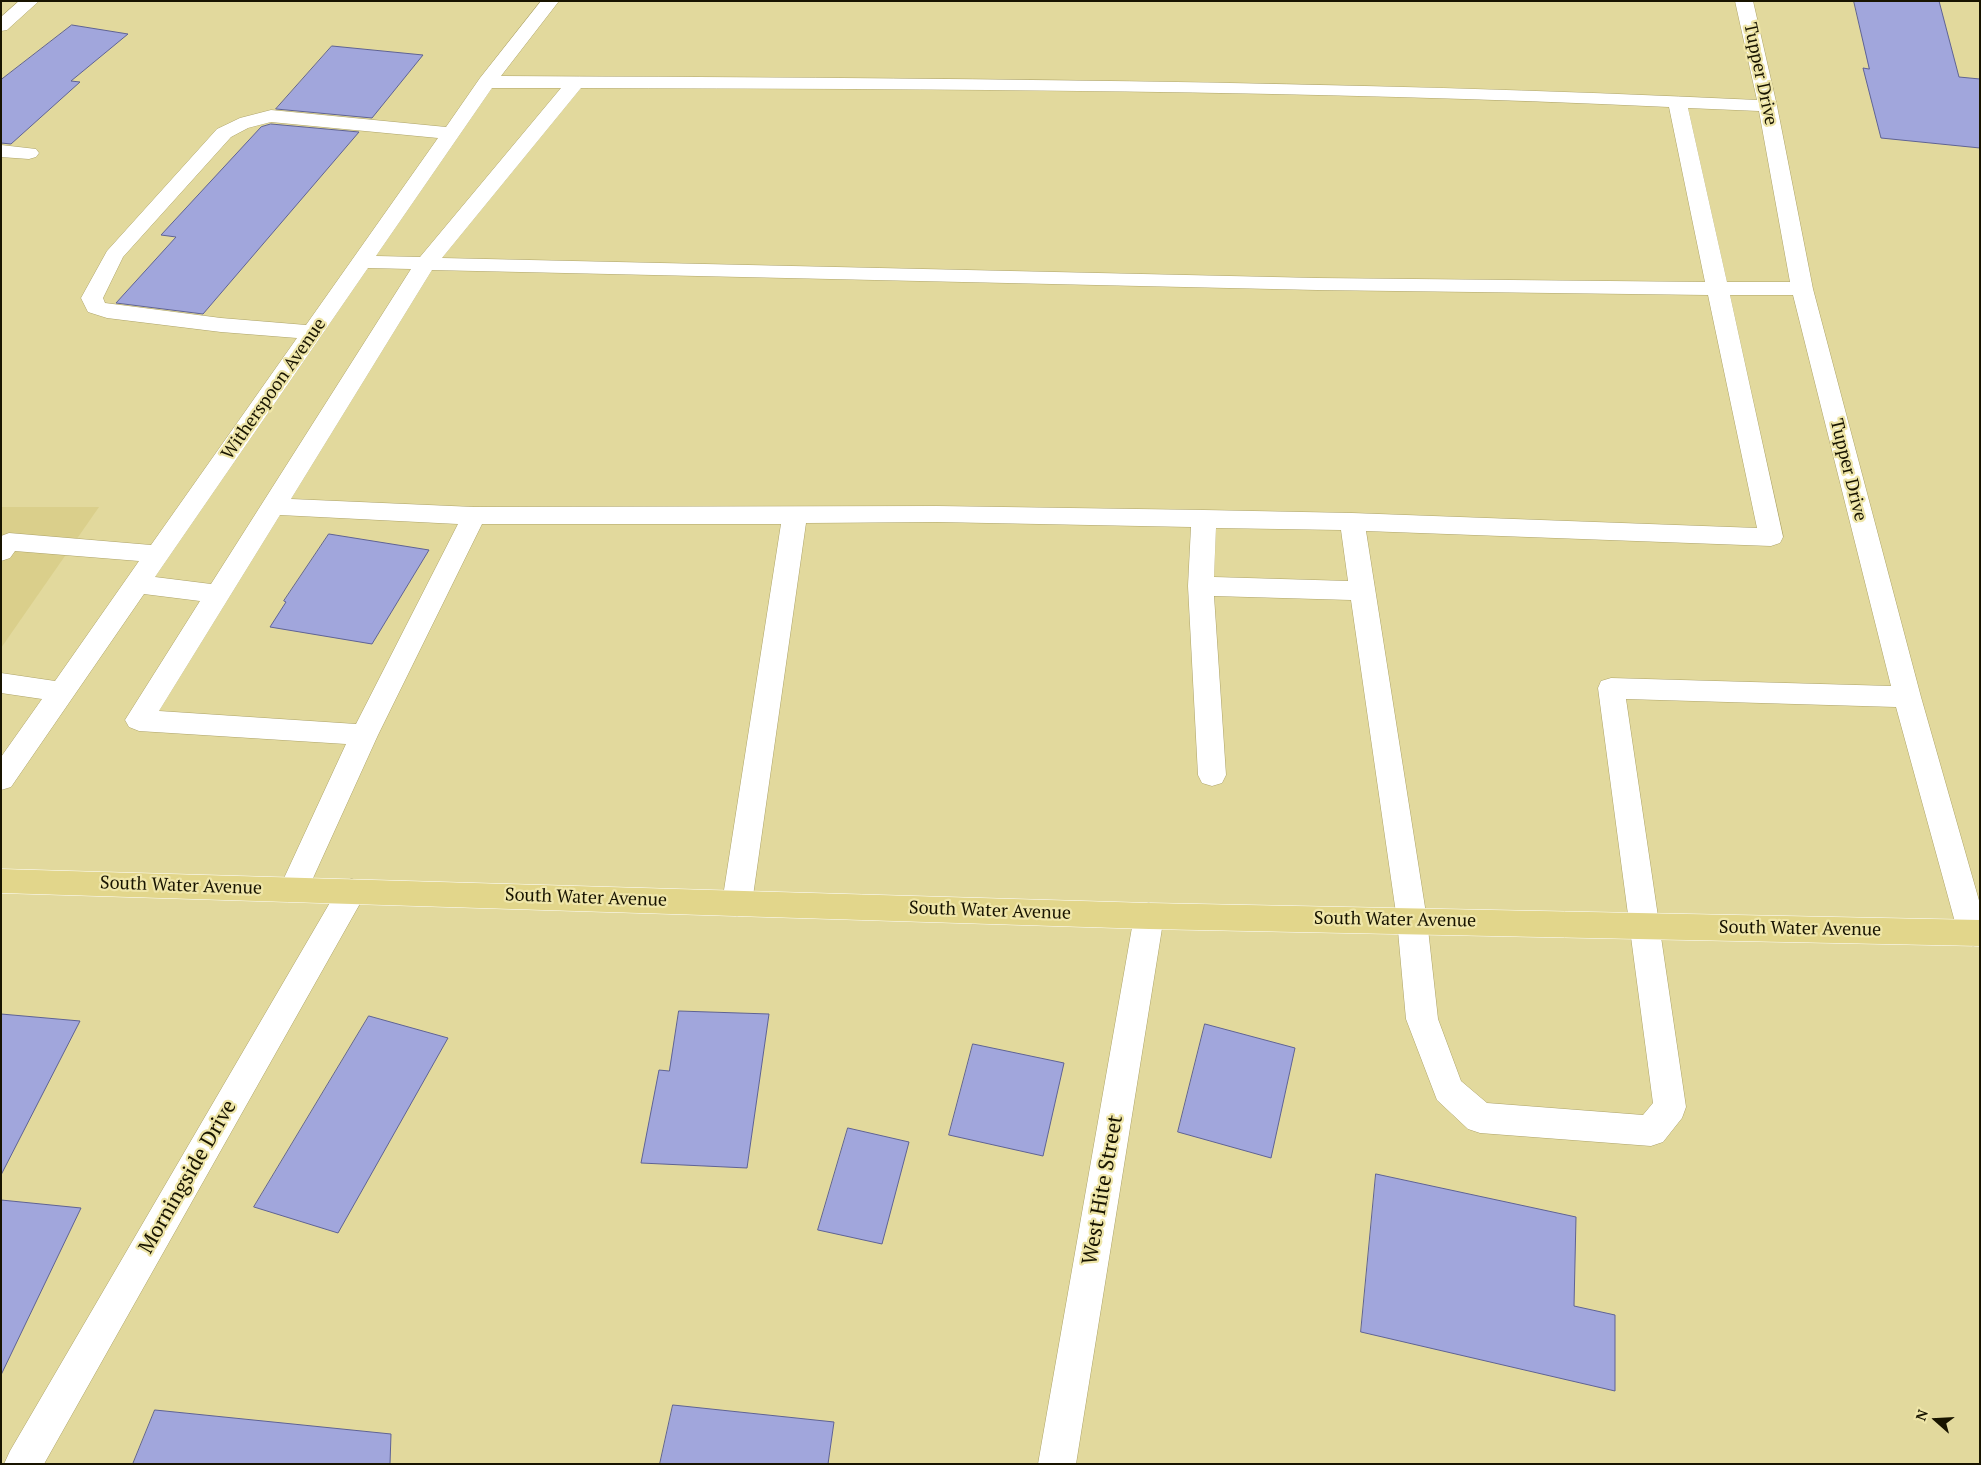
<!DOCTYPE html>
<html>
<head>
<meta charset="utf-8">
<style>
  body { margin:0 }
  #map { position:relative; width:1981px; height:1465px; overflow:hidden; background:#e2d99d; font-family:"PT Serif",serif }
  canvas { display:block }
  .frame { position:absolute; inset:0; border:2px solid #181400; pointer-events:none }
  .north { position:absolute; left:1911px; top:1395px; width:50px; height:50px; -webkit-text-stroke:4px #efe6a9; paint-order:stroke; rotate:289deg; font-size:14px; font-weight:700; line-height:20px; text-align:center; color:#181400 }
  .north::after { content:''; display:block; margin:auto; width:18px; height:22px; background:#181400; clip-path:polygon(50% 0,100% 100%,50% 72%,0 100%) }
</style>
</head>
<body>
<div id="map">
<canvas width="1981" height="1465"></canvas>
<div class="frame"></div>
<div class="north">N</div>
</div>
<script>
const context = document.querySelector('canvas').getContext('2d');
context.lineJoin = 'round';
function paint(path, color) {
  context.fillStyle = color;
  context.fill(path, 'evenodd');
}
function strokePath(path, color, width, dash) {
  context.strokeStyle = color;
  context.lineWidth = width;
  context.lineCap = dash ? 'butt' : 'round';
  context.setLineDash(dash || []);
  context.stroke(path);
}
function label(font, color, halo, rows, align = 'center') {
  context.font = font + ' "PT Serif",serif';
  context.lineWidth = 4.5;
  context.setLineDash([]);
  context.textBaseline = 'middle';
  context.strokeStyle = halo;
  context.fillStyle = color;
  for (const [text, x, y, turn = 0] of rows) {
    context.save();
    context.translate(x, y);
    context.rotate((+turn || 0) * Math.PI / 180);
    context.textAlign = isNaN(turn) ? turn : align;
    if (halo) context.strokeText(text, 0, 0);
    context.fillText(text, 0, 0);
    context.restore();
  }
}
const built = new Path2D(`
  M1 507H99L1 648Z`);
const building = new Path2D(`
  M1854 1H1939L1959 77 1980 79V148L1881 138 1863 68 1869 69Z
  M72 25 128 34 71 81 80 82 11 144 1 143V80Z
  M332 46 423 55 372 118 276 109Z
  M271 124 359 132 203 314 116 303 176 237 161 235 261 127Z
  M329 534 429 550 372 644 270 627 286 602 284 601Z
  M679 1011 769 1014 747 1168 641 1163 659 1070 669 1071Z
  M1 1014 80 1021 1 1175Z
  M369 1016 448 1038 338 1233 254 1207Z
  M1205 1024 1295 1048 1271 1158 1178 1132Z
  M973 1044 1064 1063 1043 1156 949 1135Z
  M848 1128 909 1142 882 1244 818 1230Z
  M1376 1174 1576 1217 1574 1306 1615 1315V1391L1361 1332Z
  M1 1200 81 1208 1 1375Z
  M673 1405 834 1422 828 1464H660Z
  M155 1410 391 1434 390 1464H133Z`);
const minor = new Path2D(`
  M19 1H39L7 30 1 31V17Z
  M541 1H559L501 76C920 78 1339 80 1757 100L1735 1H1753L1777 106 1813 289 1921 697 1980 904V944L1973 946 1962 942 1958 933 1896 707 1626 699 1686 1107 1682 1118 1663 1142 1651 1146 1480 1133 1468 1129 1437 1100 1406 1019 1397 920 1351 600 1214 596 1226 775 1222 783 1212 786 1202 783 1198 775 1188 586 1191 527 937 522 806 523 752 903 748 912 737 916 726 912 722 903 781 524H482L378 735 304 898 294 901 284 898 279 889 346 744 139 731 129 727 125 720 200 601 144 594 11 787 1 790V757L42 699 1 693V673L55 681 139 561 15 551 10 558 1 561V536L9 533 151 545 297 338 221 332 107 318 88 312 81 298 107 251 217 129 240 118 271 110 446 127 480 78ZM492 88H561L420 257 376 256ZM581 88C944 89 1306 90 1669 107L1705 282 1317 278 442 258ZM1688 108 1759 111 1790 282H1727ZM271 122 438 138 306 325 221 318 105 303 103 298 123 257 231 137 248 128ZM368 268 411 269 211 584 155 577ZM432 270 1317 290 1708 295 1757 528 1352 513 1204 510 937 506 474 507 291 499ZM1730 295H1793L1891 686 1611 678 1601 681 1598 688 1653 1103 1643 1115 1487 1103 1461 1081 1438 1019 1427 920 1366 531 1771 546 1780 543 1783 537ZM280 515 458 524 356 724 159 711ZM1216 528 1341 530 1348 581 1214 577Z
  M1 145 36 149 39 153 36 157 29 159 1 157Z
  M352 879 362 882 367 891 362 900 44 1464H4L10 1451 342 882Z
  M1149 903 1160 907 1164 916 1076 1464H1038L1134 916 1138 907Z`);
const major = new Path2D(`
  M1 869 1149 903 1980 920V946L1149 929 1 893Z`);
const streetNames = [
  ["Tupper Drive",1760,74,78],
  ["Witherspoon Avenue",274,389,-55],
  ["Tupper Drive",1848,470,76],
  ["South Water Avenue",181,886,2],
  ["South Water Avenue",586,898,2],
  ["South Water Avenue",990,911,2],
  ["South Water Avenue",1395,920,1],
  ["South Water Avenue",1800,929,1]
];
const nearStreetnames = [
  ["Morningside Drive",188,1177,-60],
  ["West Hite Street",1103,1190,-80]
];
paint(built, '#dacf8b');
paint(building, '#a1a6dc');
strokePath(building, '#5e6294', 1);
strokePath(minor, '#ada369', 1);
strokePath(major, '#fff', 1);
paint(minor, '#fff');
paint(major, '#e2d68b');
label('18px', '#181400', '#efe6a9', streetNames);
label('21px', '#181400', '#efe6a9', nearStreetnames);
</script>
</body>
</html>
